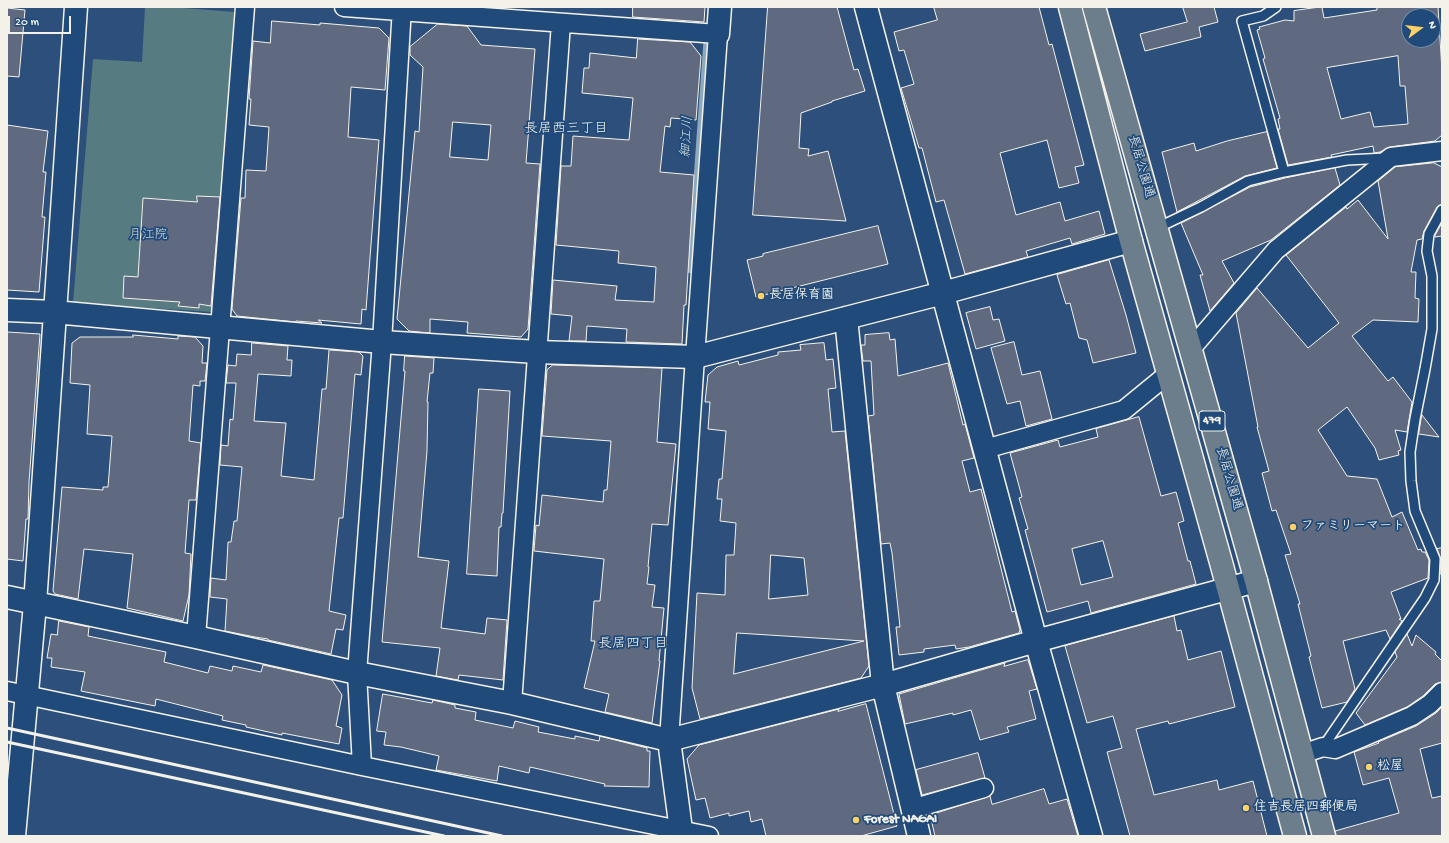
<!DOCTYPE html>
<html>
<head>
<meta charset="utf-8">
<style>
  body { margin:0 }
  #map { position:relative; width:1449px; height:843px; overflow:hidden; background:#2c507b; font-family:"Gochi Hand",sans-serif }
  canvas { display:block }
  .frame { position:absolute; inset:0; border:8px solid #f4f1e8; pointer-events:none }
  .north { position:absolute; left:1401px; top:8px; width:40px; height:40px; box-sizing:border-box; background:#1f4a7a; border:1px solid #748da6; border-radius:50%; rotate:75deg; font-size:11px; font-weight:700; line-height:16px; text-align:center; color:#f4f1e8 }
  .north::after { content:''; display:block; margin:auto; width:14px; height:18px; background:#ffd166; clip-path:polygon(50% 0,100% 100%,50% 72%,0 100%) }
  .scale { position:absolute; left:8px; top:16px; width:63px; height:18px; box-sizing:border-box; border:2px solid #f4f1e8; border-top:0; padding-left:5px; font-size:12px; line-height:14px; white-space:nowrap; color:#f4f1e8; -webkit-text-stroke:3px #1f4a7a; paint-order:stroke }
</style>
</head>
<body>
<div id="map">
<canvas width="1449" height="843"></canvas>
<div class="frame"></div>
<div class="north">N</div>
<div class="scale">20 m</div>
</div>
<script>
const context = document.querySelector('canvas').getContext('2d');
context.lineJoin = 'round';
function paint(path, color) {
  context.fillStyle = color;
  context.fill(path, 'evenodd');
}
function strokePath(path, color, width, dash) {
  context.strokeStyle = color;
  context.lineWidth = width;
  context.lineCap = dash ? 'butt' : 'round';
  context.setLineDash(dash || []);
  context.stroke(path);
}
function label(font, color, halo, rows, align = 'center') {
  context.font = font + ' "Gochi Hand","Klee One",sans-serif';
  context.lineWidth = 3.5;
  context.setLineDash([]);
  context.textBaseline = 'middle';
  context.strokeStyle = halo;
  context.fillStyle = color;
  for (const [text, x, y, turn = 0] of rows) {
    context.save();
    context.translate(x, y);
    context.rotate((+turn || 0) * Math.PI / 180);
    context.textAlign = isNaN(turn) ? turn : align;
    if (halo) context.strokeText(text, 0, 0);
    context.fillText(text, 0, 0);
    context.restore();
  }
}
const green = new Path2D(`
  M145 7H170L235 12 213 312 73 303 93 59 142 62Z`);
const stream = new Path2D(`
  M690 270 707 34`);
const building = new Path2D(`
  M633 7H705L704 22 633 17Z
  M768 7H837L854 70 858 69 865 91 832 101V102L801 113 799 148 809 149 808 156 828 151 846 221 753 215Z
  M934 7H1039L1049 45 1052 44 1084 165 1075 167 1079 183 1059 188 1047 140 1000 153 1016 215 1060 202 1065 221 1099 211 1105 234 1072 244 1070 238 1026 251 1028 257 965 274 944 200 936 202 922 148H919L901 88 914 84 904 50 899 51 894 32 937 20Z
  M1183 7H1214L1218 22 1199 27 1201 37 1145 51 1140 34 1187 22Z
  M1320 7H1322L1324 18 1377 10V7H1438L1442 71V135L1435 141 1390 147 1380 152 1374 153 1373 146 1331 155 1332 157 1288 165 1278 129H1280L1278 119 1280 118 1263 59 1265 58 1257 30 1260 29 1259 27 1285 20 1294 21V11ZM1409 16H1433V40H1409ZM1398 56 1400 86H1405L1408 124 1374 127 1370 112 1341 119 1327 68Z
  M7 8 25 10 19 77 7 76Z
  M272 21 320 25V23L379 28 389 38 385 90 351 87 348 137 379 140 366 310 362 309 361 324 318 320 322 323 296 321V322L237 316 232 309 241 198H245L246 170 266 171 269 127 249 125 251 99H249L253 41 270 43Z
  M438 24 467 26 481 45 535 49 526 163 540 164 528 329 521 337 467 333 468 322 430 319V333L409 331 397 319 415 131 419 132 423 67 410 55V47ZM453 122 491 125 488 160 450 157Z
  M638 39 690 42 701 56 696 120 671 118 670 127 665 126 660 172 694 175 686 305H684L682 344 626 342 627 329 587 326 586 341H569L572 316 551 314 553 280 617 286 615 300 654 302 656 267 618 263 619 251 556 245 561 166H571L573 136 629 140 633 98 582 93 584 68H589L590 53 636 58Z
  M7 125 48 131 43 172H46L42 217H45L39 292 7 290Z
  M1267 132 1277 168 1245 176 1177 212 1162 152 1194 143 1196 151 1227 141Z
  M1434 163 1442 167V204L1437 207 1424 231 1422 239 1417 240 1411 272H1416L1415 298 1419 299 1418 322 1373 320 1352 336 1388 381 1393 377 1412 402 1407 432 1395 430 1401 450 1398 451 1399 455 1379 460 1375 448 1347 407 1318 430 1347 476 1377 479 1392 517 1402 512 1418 550 1421 549 1422 552H1425L1429 560 1428 578 1391 592 1401 619H1399L1402 621 1390 639 1386 630 1343 641 1355 689 1347 702 1322 708 1309 657 1311 656 1298 604H1300L1285 555 1291 554 1276 510 1272 511 1262 473 1269 471 1257 427H1258L1236 313 1257 288 1308 348 1339 323 1286 255 1346 207 1347 209 1358 200 1388 239 1378 181 1395 167Z
  M1335 168 1340 185 1271 240 1222 261 1234 283 1210 311 1200 275H1203L1181 223 1250 187 1285 178Z
  M197 196 220 197 211 306 199 304V308L178 306 180 302 123 298 124 276 138 277 143 198 197 202Z
  M1442 223V236L1435 237V236Z
  M878 226 888 264 756 297 747 260 763 256V254Z
  M1109 260 1126 315 1136 353 1093 363 1087 340 1079 338 1070 303 1066 304 1057 275Z
  M990 307 993 320 999 319 1005 341 976 349 966 313Z
  M7 332 40 334 29 482 28 519H26L23 561 7 559Z
  M889 333 890 340 895 339 898 376 948 363 963 425 965 424 974 458 962 461 970 492 981 489 1012 612 1015 611 1020 630 1019 633 969 647 956 649 955 645 924 649V652L899 655 896 627H900L892 553 890 543 881 544 868 416 874 415 871 361H863L861 345H865V335Z
  M133 335 178 339V336L195 337 203 346 202 363H207L205 381H200V386L193 385 189 441 201 443 196 500H189L185 553 191 554 189 595 183 621 127 608 133 554 84 549 78 599 55 594 53 591 62 487 103 490V487H108L112 436 87 434 90 385 70 383 72 343 80 337H133Z
  M1014 342 1022 375 1040 371 1052 419 1026 426 1020 401 1007 404 991 348Z
  M252 343 288 346 287 360H292L291 376 258 374 254 421 286 423 281 476 314 480 322 389H326L329 350 359 352 363 356 361 375 355 374 343 518H339L329 611 346 615 343 630 336 629 331 654 268 640V639L255 637 225 631 227 599 210 597 211 578 226 580 228 542H231L234 521H237L242 467 220 465 221 445 228 446 230 419 233 420 236 383H226L228 365 236 366 237 354 251 355Z
  M824 343 826 360 833 359 836 388 828 389 832 432 845 431 869 666 861 678 700 719 692 688 697 593 725 595 726 555H734L736 523 720 521 722 499H717L719 479H722L726 431 708 429 710 402H705L708 375 717 367 738 361 739 365 778 355V352L801 350 800 345ZM771 555 804 558 808 595 769 599ZM737 633 864 641 734 674Z
  M405 356 434 358 433 373H430L427 402H428L427 451 418 557 449 561 441 628 485 634 487 618 507 620 503 680 459 675 458 680 436 676 440 648 382 642 405 371H404Z
  M553 365 662 368 657 442 676 444 668 525 652 524 648 567H649L647 584 655 585 652 607 664 608 659 661H660L652 723 605 712 609 694 584 688 595 641H591L594 601H600L604 559 534 551 536 525 539 526 542 495 603 502 604 490H607L611 441 542 436 547 370Z
  M479 389 510 391 503 513H502L501 527H499L497 576 467 574Z
  M1422 415 1439 437 1419 434Z
  M1139 417 1161 496 1176 492 1184 521 1178 523 1188 561H1190L1196 584 1091 613 1088 601 1047 612 1025 530 1028 529 1019 498 1022 497 1010 453 1058 440 1060 447 1098 437 1096 429ZM1103 541 1113 577 1081 585 1072 549Z
  M1442 548V573L1440 574 1441 559 1437 549Z
  M1174 616 1177 631 1181 630 1188 660 1221 651 1235 707 1169 724 1168 721 1136 729 1154 795 1217 780 1219 790 1253 781 1267 836H1130L1107 752 1122 748 1113 716 1087 723 1065 646Z
  M59 621 89 627 88 636 166 652 164 662 208 673 210 666 232 671 233 666 261 672 263 665 332 680 342 695 336 726 342 728 339 744 282 733V735L246 727V725L222 720 223 716 156 699 155 706 81 691 85 672 51 667 52 658H47L51 634 57 635Z
  M1407 634 1412 646 1416 635 1436 652 1435 654 1442 661V682L1435 684 1423 696 1407 707 1365 725 1356 713 1397 657 1395 652Z
  M1028 660 1037 689 1029 691 1036 719 1007 727 1009 732 980 740 971 710 953 715V713L905 724 899 694 1005 663 1004 666Z
  M383 694 432 703 433 700 455 705V708L476 712 475 720 513 728 515 721 539 727 538 732 575 739V736L599 741 600 736 647 748V751H650L649 787 604 786 605 784 530 767 529 773 499 766 497 781 436 770 439 756 401 747 384 745 386 732 377 731Z
  M866 704 897 826 861 836H766L762 819 751 822 749 811 729 816V813L710 818 705 798 696 800 687 759 699 745 839 709 838 711Z
  M1442 707V743L1420 749 1432 798 1442 796V836H1336L1335 831 1399 813 1389 778 1363 785 1354 752 1379 743 1378 742 1416 726 1436 713Z
  M978 753 985 778 922 795 916 770Z
  M1044 789 1049 804 1067 799 1078 836H935L930 815 990 796 992 804Z`);
const lane = new Path2D(`
  M1276 7 1263 16 1242 21 1284 172
  M1157 228 1201 207 1248 181 1284 172 1347 160 1386 158
  M1323 747 1425 598 1434 580 1435 559 1415 511 1411 481 1410 452 1415 419 1425 369 1432 329V276L1427 251 1429 234 1442 210`);
const street = new Path2D(`
  M344 7 718 34 695 357 669 740
  M1191 349 1276 250 1391 157 1442 151
  M985 449 1124 410 1168 374
  M196 637 245 7
  M7 691 362 766 709 836
  M512 703 561 23
  M1302 754 1323 747 1335 749 1412 716 1430 704 1442 692
  M362 766 357 673 382 342 402 7
  M912 809 984 788`);
const secondary = new Path2D(`
  M866 7 1036 641 1091 836
  M718 34 720 7
  M7 310 54 312 382 342 537 352 695 357 943 293 1131 241
  M846 318 883 685 919 836
  M7 597 196 637 357 673 512 703 669 740 883 685 1036 641 1256 581
  M669 740 681 830
  M14 836 35 604 76 7`);
const highway = new Path2D(`
  M1070 7 1131 241 1222 566 1295 836
  M1094 7 1256 581 1324 836`);
const rail = new Path2D(`
  M7 728 502 836
  M7 742 444 836`);
const markers = [
  [761,296,4,"#ffd166"],
  [1293,527,4,"#ffd166"],
  [1369,767,4,"#ffd166"],
  [1246,808,4,"#ffd166"],
  [856,820,4,"#ffd166"]
];
const shields = [
  [1212,421,26]
];
const shieldNames = [
  ["479",1212,421]
];
const streetNames = [
  ["長居公園通",1140,167,74],
  ["長居公園通",1228,479,74]
];
const parkNames = [
  ["月江院",148,236]
];
const poiNames = [
  ["長居保育園",769,296],
  ["ファミリーマート",1301,527],
  ["松屋",1377,767],
  ["住吉長居四郵便局",1254,808],
  ["Forest NAGAI",864,820]
];
const neighbourhoodNames = [
  ["長居西三丁目",566,130],
  ["長居四丁目",633,645]
];
const waterNames = [
  ["細江川",688,137,-86]
];
paint(green, '#567b80');
strokePath(stream, '#8ca9bf', 6);
paint(building, '#5f6a80');
strokePath(building, '#f4f1e8', 1);
strokePath(lane, '#f4f1e8', 12);
strokePath(street, '#f4f1e8', 21);
strokePath(secondary, '#f4f1e8', 25);
strokePath(highway, '#f4f1e8', 25);
strokePath(lane, '#1f4a7a', 9);
strokePath(street, '#1f4a7a', 18);
strokePath(secondary, '#1f4a7a', 22);
strokePath(highway, '#6c7d8c', 22);
strokePath(rail, '#f4f1e8', 3);
for (const [x, y, r, color] of markers) {
  const dot = new Path2D();
  dot.arc(x, y, r, 0, 2 * Math.PI);
  context.fillStyle = color;
  context.fill(dot);
  strokePath(dot, '#1f4a7a', 1.5);
}
for (const [x, y, w] of shields) {
  const box = new Path2D();
  box.roundRect(x - w / 2, y - 10, w, 20, 3);
  context.fillStyle = '#1f4a7a';
  context.fill(box);
  strokePath(box, '#f4f1e8', 1);
}
label('bold 12px', '#f4f1e8', null, shieldNames);
label('13px', '#f4f1e8', '#1f4a7a', streetNames);
label('13px', '#dcdfd8', '#1f4a7a', parkNames);
label('bold 13px', '#f4f1e8', '#1f4a7a', poiNames, 'left');
label('14px', '#f4f1e8', '#1f4a7a', neighbourhoodNames);
label('italic 14px', '#dadfde', '#1f4a7a', waterNames);
</script>
</body>
</html>
